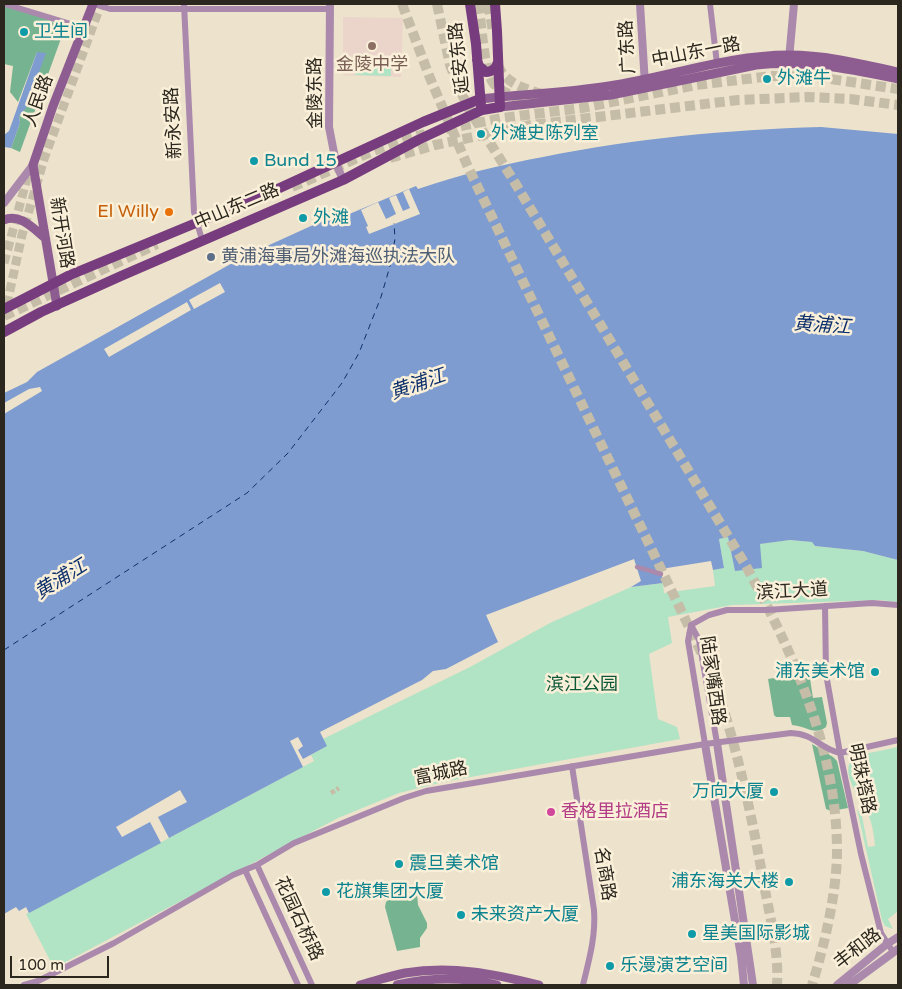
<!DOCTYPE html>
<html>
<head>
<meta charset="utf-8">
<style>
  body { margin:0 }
  #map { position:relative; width:902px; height:989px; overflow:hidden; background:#ede2cb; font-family:"Varela Round",sans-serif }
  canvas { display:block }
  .frame { position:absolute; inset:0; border:5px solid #2b271e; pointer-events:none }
  .scale { position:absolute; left:10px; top:956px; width:99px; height:22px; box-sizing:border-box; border:2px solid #2b271e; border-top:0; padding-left:6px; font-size:15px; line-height:18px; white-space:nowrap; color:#2b271e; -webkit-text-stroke:4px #faefd8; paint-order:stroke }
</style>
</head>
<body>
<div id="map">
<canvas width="902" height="989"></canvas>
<div class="frame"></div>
<div class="scale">100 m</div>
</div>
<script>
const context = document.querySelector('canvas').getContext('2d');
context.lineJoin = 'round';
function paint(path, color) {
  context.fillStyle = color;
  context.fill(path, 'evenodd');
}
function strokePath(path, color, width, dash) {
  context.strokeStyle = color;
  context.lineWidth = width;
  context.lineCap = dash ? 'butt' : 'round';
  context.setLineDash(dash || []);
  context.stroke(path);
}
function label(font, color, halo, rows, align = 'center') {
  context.font = font + ' "Varela Round","Noto Sans SC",sans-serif';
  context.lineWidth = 5;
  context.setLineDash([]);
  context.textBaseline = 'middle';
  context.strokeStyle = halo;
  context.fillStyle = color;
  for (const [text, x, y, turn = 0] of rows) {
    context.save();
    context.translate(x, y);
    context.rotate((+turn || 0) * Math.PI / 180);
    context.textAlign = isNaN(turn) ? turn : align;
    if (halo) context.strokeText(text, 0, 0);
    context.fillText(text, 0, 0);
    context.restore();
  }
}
const education = new Path2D(`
  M343 17 403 18 401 77 343 75Z`);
const green = new Path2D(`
  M356 60 391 61V76L355 75Z
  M728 537 735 571 760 544 790 540 812 542 815 546 863 551 898 560V602L880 600 732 605 668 617 672 643 649 654 658 719 677 727 680 739 443 782 399 793 338 818 54 968 26 914 314 761 311 755 326 746 323 739 470 667 550 623 631 587 663 583 664 593 715 586 713 570 724 568 719 539Z
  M898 747V911L888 919 893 929 885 926 882 920 857 809 862 816 868 847 875 846C874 837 873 827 870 819 865 801 835 773 855 756Z`);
const forest = new Path2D(`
  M4 4 48 17 63 33 20 152 11 148 20 123 19 116C35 99 35 74 37 52L18 102 10 92 13 66 4 64Z
  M809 672 813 698 822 697 827 723 826 727C814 736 806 726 792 725L790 717H776L774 715 768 679Z
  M812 744 833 757 837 761 848 808 831 811 826 809Z
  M417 894 418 905 427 923V928L420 938V947L397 951 385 907 386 902 389 899Z`);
const water = new Path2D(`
  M37 52 46 53 26 108 19 116 20 123 11 148 4 147V135L9 131Z
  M821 127 898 134V560L863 551 815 546 812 542 790 540 760 544 762 568 735 571 728 537 719 539 724 568 713 570 711 561 661 569 663 583 631 587 641 581 634 559 486 615 498 642 446 669 433 671 422 680 320 732 327 746 303 759 298 750 303 746 298 737 290 741 303 767 169 838 158 817 187 802 180 790 116 827 122 837 150 822 161 843 29 913 26 907 19 911 16 907 4 914V393L27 382 37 372 245 256 333 216 335 220 416 186 418 189C459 175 500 165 543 157 636 138 726 130 821 127Z`);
const pier = new Path2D(`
  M409 189 420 214 369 234 366 227 368 226 361 210 378 202 386 219 396 214 389 198 391 197 396 195 403 211 410 208 403 192Z
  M220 283 225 292 194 309 189 300Z
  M187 302 191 310 109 357 104 349Z
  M40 387 42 391 4 414V403L29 389Z`);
const ferry = new Path2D(`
  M4 650 247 493 288 453 342 383 359 353 381 297 390 266 395 239 394 223`);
const pedestrianTunnel = new Path2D(`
  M331 793 339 788`);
const secondaryTunnel = new Path2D(`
  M4 263 29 171
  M4 318 22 235 44 159 101 4`);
const primaryTunnel = new Path2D(`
  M478 4C482 22 483 71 494 84 505 95 521 99 536 104
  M488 4 493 31
  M498 65C504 83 525 89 542 94
  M446 129 502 118 582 108 696 85 772 76 817 77 898 89
  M390 158 435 145 531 125 738 100 808 97 850 99 898 105
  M292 187C336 169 378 145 425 134
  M4 316 157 244`);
const trunkTunnel = new Path2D(`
  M402 4 430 78 468 167 712 675C737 744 752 817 765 890 771 921 779 954 777 985
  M437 4 450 65 460 90 470 111 512 178 746 566C794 654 838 753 837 855 836 896 824 947 812 985`);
const pedestrian = new Path2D(`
  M637 567 661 574`);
const minor = new Path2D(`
  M5 4 84 28
  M94 4 110 9H330
  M184 4 194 212 202 240
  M710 4 717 64
  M825 606 826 674 840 753 861 854 881 933 893 952
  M691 625 709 615 727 610H767L872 603 898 605
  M691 625 699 640 717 743
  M691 625 688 641 705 744
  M572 766 594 910C596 936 589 960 583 985
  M257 865 312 985
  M245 870 298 985
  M24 985 38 981 114 943 233 875 257 865 294 843 404 798 426 791 705 744 791 733C815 734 819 748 840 753L898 740`);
const tertiary = new Path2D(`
  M330 4 329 127 336 163 343 180
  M640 4 645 84
  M789 59 794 4
  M4 203 33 165
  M717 743 753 985
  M705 744 741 956 744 985
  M837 985 887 944 898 937
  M849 985 898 949`);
const secondary = new Path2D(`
  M480 99C523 94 566 93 609 86 669 77 728 55 789 55 826 55 862 64 898 72
  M500 107 611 95 756 65C807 60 849 69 898 79
  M4 220C19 213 33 228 44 237
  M57 306 33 165 53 106 93 4
  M360 985C375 981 390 976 405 973 452 965 494 974 539 985
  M397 985C431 977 464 977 497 985`);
const primary = new Path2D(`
  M470 4 476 44 481 106
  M477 60 479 66 486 72C493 72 496 68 498 62
  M4 309 70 275 271 192 423 122 480 99
  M4 332 41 312 121 276 343 180 418 140 482 110 500 107 497 31 495 4`);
const markers = [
  [24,32,5,"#0f9aa8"],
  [372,46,5,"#8d6e63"],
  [767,79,5,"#0f9aa8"],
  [481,134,5,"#0f9aa8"],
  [254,161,5,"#0f9aa8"],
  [169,212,5,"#e8710a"],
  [303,218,5,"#0f9aa8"],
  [211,257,5,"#5c6f8a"],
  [875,672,5,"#0f9aa8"],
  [774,792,5,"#0f9aa8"],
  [551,812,5,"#d1479c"],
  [399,864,5,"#0f9aa8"],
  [789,882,5,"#0f9aa8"],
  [326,892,5,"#0f9aa8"],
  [461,915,5,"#0f9aa8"],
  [692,934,5,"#0f9aa8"],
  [610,966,5,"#0f9aa8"]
];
const cultureNames = [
  ["卫生间",34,32],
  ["外滩牛",777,79],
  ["外滩史陈列室",491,134],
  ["Bund 15",264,161],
  ["外滩",313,218],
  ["浦东美术馆",865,672,"right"],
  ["万向大厦",764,792,"right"],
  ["震旦美术馆",409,864],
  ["浦东海关大楼",779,882,"right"],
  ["花旗集团大厦",336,892],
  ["未来资产大厦",471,915],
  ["星美国际影城",702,934],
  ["乐漫演艺空间",620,966]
];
const streetNames = [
  ["广东路",628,47,-93],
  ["中山东一路",696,53,-11],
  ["延安东路",460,58,-96],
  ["金陵东路",316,93,-91],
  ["人民路",39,101,-70],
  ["新永安路",174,123,-93],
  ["中山东二路",237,207,-23],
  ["新开河路",61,233,81],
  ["滨江大道",792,592,-3],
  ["陆家嘴西路",712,681,82],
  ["富城路",441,774,-12],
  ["明珠塔路",861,779,78],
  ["名商路",604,874,81],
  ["花园石桥路",298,919,65],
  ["丰和路",858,949,-38]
];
const educationNames = [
  ["金陵中学",372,65]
];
const foodNames = [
  ["El Willy",159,212]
];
const serviceNames = [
  ["黄浦海事局外滩海巡执法大队",221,257]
];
const parkNames = [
  ["滨江公园",582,685]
];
const hotelNames = [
  ["香格里拉酒店",561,812]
];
const waterNames = [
  ["黄浦江",822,326,4],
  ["黄浦江",418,385,-19],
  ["黄浦江",61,580,-32]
];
paint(education, '#ebd4ca');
paint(green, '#b1e3c5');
paint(forest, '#76b491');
paint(water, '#7e9ccf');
paint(pier, '#ede2cb');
strokePath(ferry, '#0d306c', 1, [6, 5]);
strokePath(pedestrianTunnel, '#c6bda8', 4.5, [4.5, 2]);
strokePath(secondaryTunnel, '#c6bda8', 9, [9, 4.5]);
strokePath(primaryTunnel, '#c6bda8', 10, [10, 5]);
strokePath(trunkTunnel, '#c6bda8', 10, [10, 5]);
strokePath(pedestrian, '#aa89ad', 4.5);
strokePath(minor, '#aa89ad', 6);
strokePath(tertiary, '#aa89ad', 8);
strokePath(secondary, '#8d5d91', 9);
strokePath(primary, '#773c7d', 10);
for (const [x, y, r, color] of markers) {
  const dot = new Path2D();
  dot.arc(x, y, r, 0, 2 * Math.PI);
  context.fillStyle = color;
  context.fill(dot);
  strokePath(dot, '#faefd8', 2);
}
label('18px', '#0d838f', '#faefd8', cultureNames, 'left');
label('18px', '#2b271e', '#faefd8', streetNames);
label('18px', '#785e54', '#faefd8', educationNames);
label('18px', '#c56008', '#faefd8', foodNames, 'right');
label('18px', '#4e5e75', '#faefd8', serviceNames, 'left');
label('18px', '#0b5837', '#faefd8', parkNames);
label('18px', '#b23c85', '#faefd8', hotelNames, 'left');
label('italic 19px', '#0d306c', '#faefd8', waterNames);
</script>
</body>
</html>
